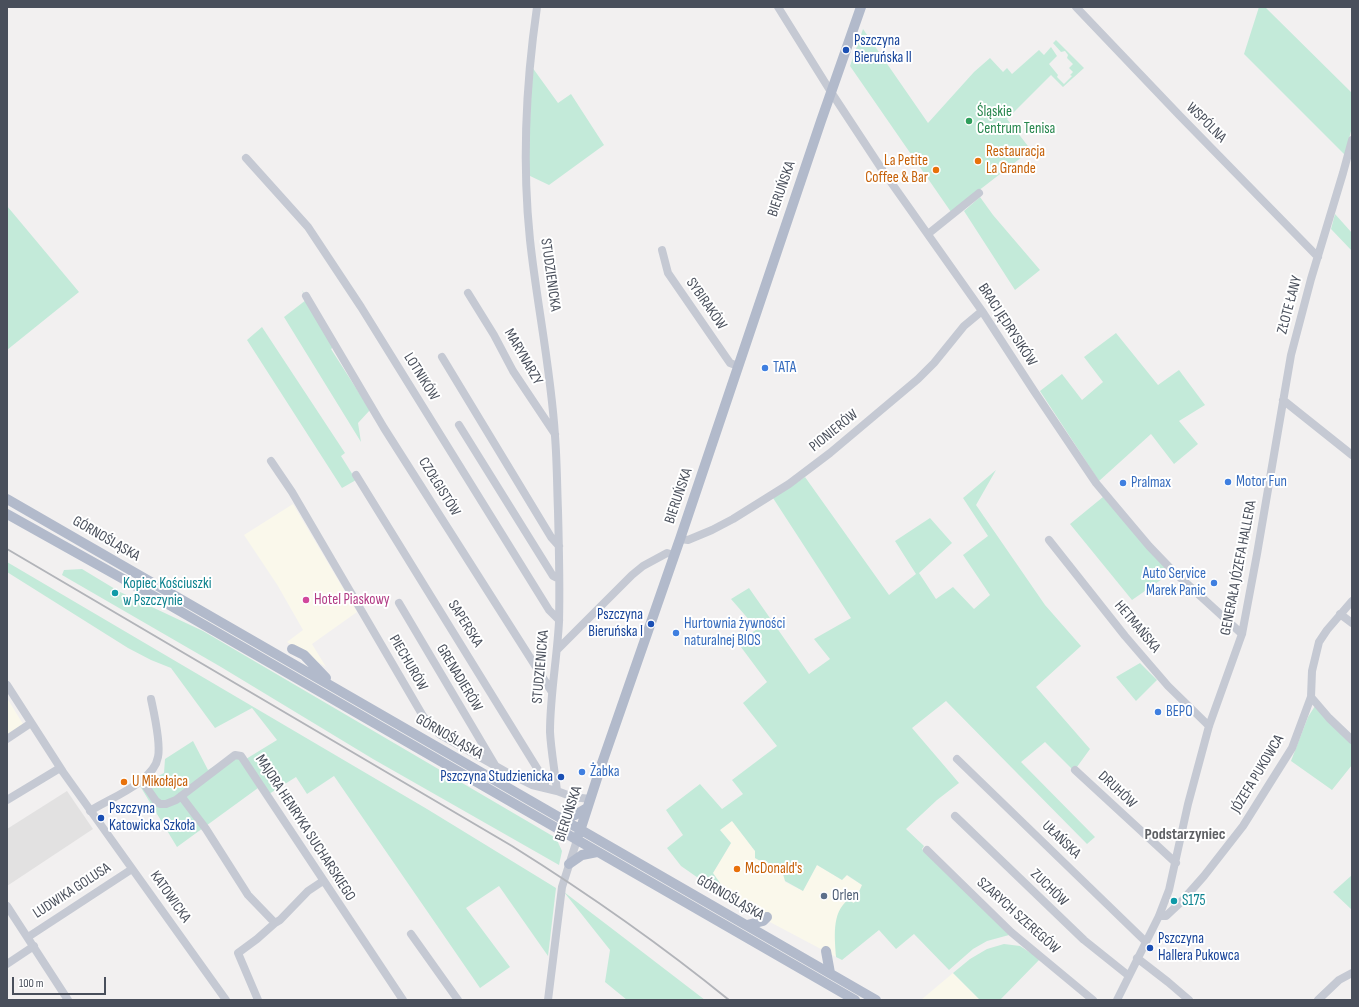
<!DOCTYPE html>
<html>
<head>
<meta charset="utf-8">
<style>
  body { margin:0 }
  #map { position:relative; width:1359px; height:1007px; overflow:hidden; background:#f2f0f0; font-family:"Sofia Sans Condensed",sans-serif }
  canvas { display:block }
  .frame { position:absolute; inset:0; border:8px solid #494f5b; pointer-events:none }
  .scale { position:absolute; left:12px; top:977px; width:94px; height:18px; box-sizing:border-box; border:2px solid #494f5b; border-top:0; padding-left:5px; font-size:12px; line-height:14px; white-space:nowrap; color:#494f5b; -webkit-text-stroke:3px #fff; paint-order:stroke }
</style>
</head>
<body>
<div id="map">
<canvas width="1359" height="1007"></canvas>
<div class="frame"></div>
<div class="scale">100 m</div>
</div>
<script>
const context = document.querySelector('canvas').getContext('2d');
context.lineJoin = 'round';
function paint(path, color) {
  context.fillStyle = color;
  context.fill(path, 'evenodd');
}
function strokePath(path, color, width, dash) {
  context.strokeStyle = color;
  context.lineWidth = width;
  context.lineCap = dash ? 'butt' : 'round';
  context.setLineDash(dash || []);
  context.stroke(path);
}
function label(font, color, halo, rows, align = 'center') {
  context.font = font + ' "Sofia Sans Condensed",sans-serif';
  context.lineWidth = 4;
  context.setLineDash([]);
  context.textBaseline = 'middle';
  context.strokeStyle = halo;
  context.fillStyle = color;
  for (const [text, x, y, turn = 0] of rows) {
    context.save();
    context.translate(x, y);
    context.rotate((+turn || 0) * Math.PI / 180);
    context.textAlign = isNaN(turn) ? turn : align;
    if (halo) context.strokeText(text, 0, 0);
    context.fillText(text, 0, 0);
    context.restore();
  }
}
const commercial = new Path2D(`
  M293 504 357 612 312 644 326 667 287 642 303 630 278 586 244 535Z
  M7 698 23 724 7 736Z
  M732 821 755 851V858L784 874 785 882 803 891 817 865 842 880 846 875 862 885 854 903 835 928 836 957 734 903 713 873 731 843 720 830Z
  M953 973 980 1000H921Z`);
const education = new Path2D(`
  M67 791 93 829 7 886V829Z`);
const green = new Path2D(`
  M1259 7H1265L1352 93V127L1345 155 1244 54Z
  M863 29 928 123 974 72 990 58 1003 72 1007 68 1012 74 1039 50 1044 55 1051 47 1057 56 1049 64 1058 75 1057 77 1064 84 1072 76 1070 75 1073 72 1069 68 1073 64 1067 58 1068 55 1065 51 1061 52 1053 43 1056 40 1084 68 1063 87 1051 75 1007 119 1031 150 951 212 850 66Z
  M532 67 558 103 571 94 604 145 549 185 528 175Z
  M980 197 993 215 1040 270 1015 290 964 211Z
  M7 206 79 292 7 350Z
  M1335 214 1352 233V251L1331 229Z
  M302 290 336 345 331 349 370 410 358 423 361 442 284 317 306 300Z
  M262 327 345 453 341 456 356 480 342 488 247 340Z
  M1116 333 1158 385 1179 370 1205 405 1179 421 1198 444 1174 464 1151 434 1099 481 1040 391 1062 374 1082 400 1103 382 1084 357Z
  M996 470 976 505 1045 605 1081 646 1036 687 1090 749 1074 771 1045 742 1021 762 1095 837 1087 844 946 701 912 728 959 783 937 800 906 829 924 846 922 849 1009 935 987 941 973 949 949 970 914 934 896 949 879 930 842 960 836 957C835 939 831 913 848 900L854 903 862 885 847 875 842 880 817 865 803 891 785 881 783 874 755 858V851L732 821 720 830 731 843 713 873 734 903 681 866 667 848 683 835 666 810 700 784 722 809 743 794 732 780 777 746 743 703 767 682 738 643 757 629 731 599 749 588 809 674 830 659 814 639 851 618 773 498 805 477 889 595 916 574 895 541 930 518 952 543 919 573 936 599 953 587 974 609 990 595 963 555 988 536 963 498Z
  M1103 497 1173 575 1165 577 1132 600 1070 524Z
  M7 562 427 809 556 888 548 956 499 886 466 908 510 967 480 988 334 776 307 794 296 777 269 794 246 759 277 740 252 708 215 728 171 668 151 660 128 648 7 572Z
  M82 569 120 592 203 631 556 838 562 851 559 865 373 759 221 667 62 575 64 570Z
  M1140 663 1157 680 1136 701 1116 677Z
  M1315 706 1352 743V765L1332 790 1291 761 1308 717Z
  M193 741 208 770 221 762 239 758 258 788 177 847 140 786 164 773 165 759Z
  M1352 875V910L1333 892Z
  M564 892 619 934 705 1000H627L605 982 610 950Z
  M1004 944 1020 946 1040 959 1000 1000H980L953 973 970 959 987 949Z`);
const minor = new Path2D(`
  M537 7C526 83 522 163 530 240 537 305 551 370 555 436 557 461 557 486 558 511 559 548 560 585 559 622 557 659 550 695 550 732 551 751 555 772 557 791
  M778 7 831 92 883 171 982 311 1034 391 1096 483 1149 546 1173 571 1242 634
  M1076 7 1180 116 1318 257
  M246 158 308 227 361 307 549 610 559 620
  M928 234 979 193
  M662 250 668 273 730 363 738 366
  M468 293 494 335 513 371 555 434
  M306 296 384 428 552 692
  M442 357 551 537 559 546
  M1283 400 1352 455
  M459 425 553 576 559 579
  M271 461 292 492 423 716 430 725 439 734 508 773 532 785 557 791 573 797 590 799
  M356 475 545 781V788
  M680 539 688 540 712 530 733 519 789 484 830 453 918 379 934 363 964 326 982 311
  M1049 540 1125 636 1168 686 1209 726
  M399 603 495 765
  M1340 614 1352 623
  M557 650 632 575 643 566 667 553 674 555
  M7 685 63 772 226 1000
  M1311 697 1329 718 1352 740
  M7 739 31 723
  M957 759 1146 942
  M1075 770 1176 863
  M142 781 156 801 160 804H166L176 800 235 755 241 756 403 1000
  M181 796 206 829 248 895 275 923 257 939 238 953 258 1000
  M7 800 60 768
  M90 811C110 798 154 782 158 757 161 743 154 713 151 699
  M955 816 1084 940 1129 976
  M927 850 1011 932 1093 1000
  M7 906 68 1000
  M1159 916H1166L1181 902 1204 876 1243 826 1292 748 1311 697 1312 671 1319 642 1327 630 1352 601
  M275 923 280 920 308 891 323 881
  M411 934 458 1000
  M28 937 132 869
  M1137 958 1168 982 1189 1000
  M7 964 34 946
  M548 1000 562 887 577 840
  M1117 1000 1159 916 1169 890 1188 804 1209 726 1242 634 1257 554 1291 355 1311 279 1343 173 1352 140
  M1318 1000 1339 980 1352 973`);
const major = new Path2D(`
  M7 499 876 1000
  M7 514 159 599 855 1000
  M292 649 304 655 326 678
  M562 819 575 815 587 808
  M579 834 601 766 680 539 821 121 861 7
  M569 864 582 855 597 852
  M747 925 763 921 767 917
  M826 951 830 973`);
const rail = new Path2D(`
  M7 549 512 846C587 893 660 944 729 1000`);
const markers = [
  [846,50,4,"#1a4fb4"],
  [969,121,4,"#2e9e5b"],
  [978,161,4,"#e8710a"],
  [936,170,4,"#e8710a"],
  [765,368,4,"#3f7fe0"],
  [1228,482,4,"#3f7fe0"],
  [1123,483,4,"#3f7fe0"],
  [1214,583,4,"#3f7fe0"],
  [115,593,4,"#0f9aa8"],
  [306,600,4,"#d1479c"],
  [651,624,4,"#1a4fb4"],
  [676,633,4,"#3f7fe0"],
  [1158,712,4,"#3f7fe0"],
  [582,772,4,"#3f7fe0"],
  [561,777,4,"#1a4fb4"],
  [124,782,4,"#e8710a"],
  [101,818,4,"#1a4fb4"],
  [737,869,4,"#e8710a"],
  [824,896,4,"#5c6f8a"],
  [1174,901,4,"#0f9aa8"],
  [1150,948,4,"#1a4fb4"]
];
const transitNames = [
  ["Pszczyna",854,41],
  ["Bieruńska II",854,58],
  ["Pszczyna",643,615,"right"],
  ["Bieruńska I",643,632,"right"],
  ["Pszczyna Studzienicka",553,777,"right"],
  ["Pszczyna",109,809],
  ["Katowicka Szkoła",109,826],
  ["Pszczyna",1158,939],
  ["Hallera Pukowca",1158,956]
];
const leisureNames = [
  ["Śląskie",977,112],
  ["Centrum Tenisa",977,129]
];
const streetNames = [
  ["WSPÓLNA",1206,123,45],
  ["BIERUŃSKA",782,189,-71],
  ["STUDZIENICKA",550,275,82],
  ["SYBIRAKÓW",706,304,55],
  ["ZŁOTE ŁANY",1290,305,-75],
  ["BRACI JĘDRYSIKÓW",1007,325,57],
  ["MARYNARZY",523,357,60],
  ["LOTNIKÓW",421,377,58],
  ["PIONIERÓW",834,431,-39],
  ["CZOŁGISTÓW",439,487,58],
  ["BIERUŃSKA",679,496,-71],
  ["GÓRNOŚLĄSKA",106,539,30],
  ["GENERAŁA JÓZEFA HALLERA",1239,568,-79],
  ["SAPERSKA",465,624,58],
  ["HETMAŃSKA",1137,627,50],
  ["PIECHURÓW",408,663,60],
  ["STUDZIENICKA",541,667,-85],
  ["GRENADIERÓW",459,678,59],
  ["GÓRNOŚLĄSKA",449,737,30],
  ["JÓZEFA PUKOWCA",1258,774,-59],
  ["DRUHÓW",1117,790,43],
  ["BIERUŃSKA",569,814,-72],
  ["MAJORA HENRYKA SUCHARSKIEGO",305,828,57],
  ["UŁAŃSKA",1061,840,44],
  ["ZUCHÓW",1049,888,44],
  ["LUDWIKA GOLUSA",72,891,-33],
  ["KATOWICKA",170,897,55],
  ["GÓRNOŚLĄSKA",730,898,30],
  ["SZARYCH SZEREGÓW",1018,916,42]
];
const foodNames = [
  ["Restauracja",986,152],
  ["La Grande",986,169],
  ["La Petite",928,161,"right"],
  ["Coffee & Bar",928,178,"right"],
  ["U Mikołajca",132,782],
  ["McDonald's",745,869]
];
const shopNames = [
  ["TATA",773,368],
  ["Motor Fun",1236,482],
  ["Pralmax",1131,483],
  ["Auto Service",1206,574,"right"],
  ["Marek Panic",1206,591,"right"],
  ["Hurtownia żywności",684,624],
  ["naturalnej BIOS",684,641],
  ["BEPO",1166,712],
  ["Żabka",590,772]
];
const cultureNames = [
  ["Kopiec Kościuszki",123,584],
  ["w Pszczynie",123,601],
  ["S175",1182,901]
];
const hotelNames = [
  ["Hotel Piaskowy",314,600]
];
const serviceNames = [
  ["Orlen",832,896]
];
const neighbourhoodNames = [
  ["Podstarzyniec",1185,835]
];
paint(commercial, '#faf8eb');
paint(education, '#e2e1e1');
paint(green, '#c3ead9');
strokePath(minor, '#c5c9d3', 8);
strokePath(major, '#b2bacb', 10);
strokePath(rail, '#b2b4b9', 2);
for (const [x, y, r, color] of markers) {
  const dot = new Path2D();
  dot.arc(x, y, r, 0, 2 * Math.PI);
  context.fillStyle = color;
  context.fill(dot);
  strokePath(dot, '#fff', 1.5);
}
label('15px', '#164399', '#fff', transitNames, 'left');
label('15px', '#27864d', '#fff', leisureNames, 'left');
label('15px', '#494f5b', '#fff', streetNames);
label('15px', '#c56008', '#fff', foodNames, 'left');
label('15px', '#366cbe', '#fff', shopNames, 'left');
label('15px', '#0d838f', '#fff', cultureNames, 'left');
label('15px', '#b23c85', '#fff', hotelNames, 'left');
label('15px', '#4e5e75', '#fff', serviceNames, 'left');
label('bold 16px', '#5d5f63', '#fff', neighbourhoodNames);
</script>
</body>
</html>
